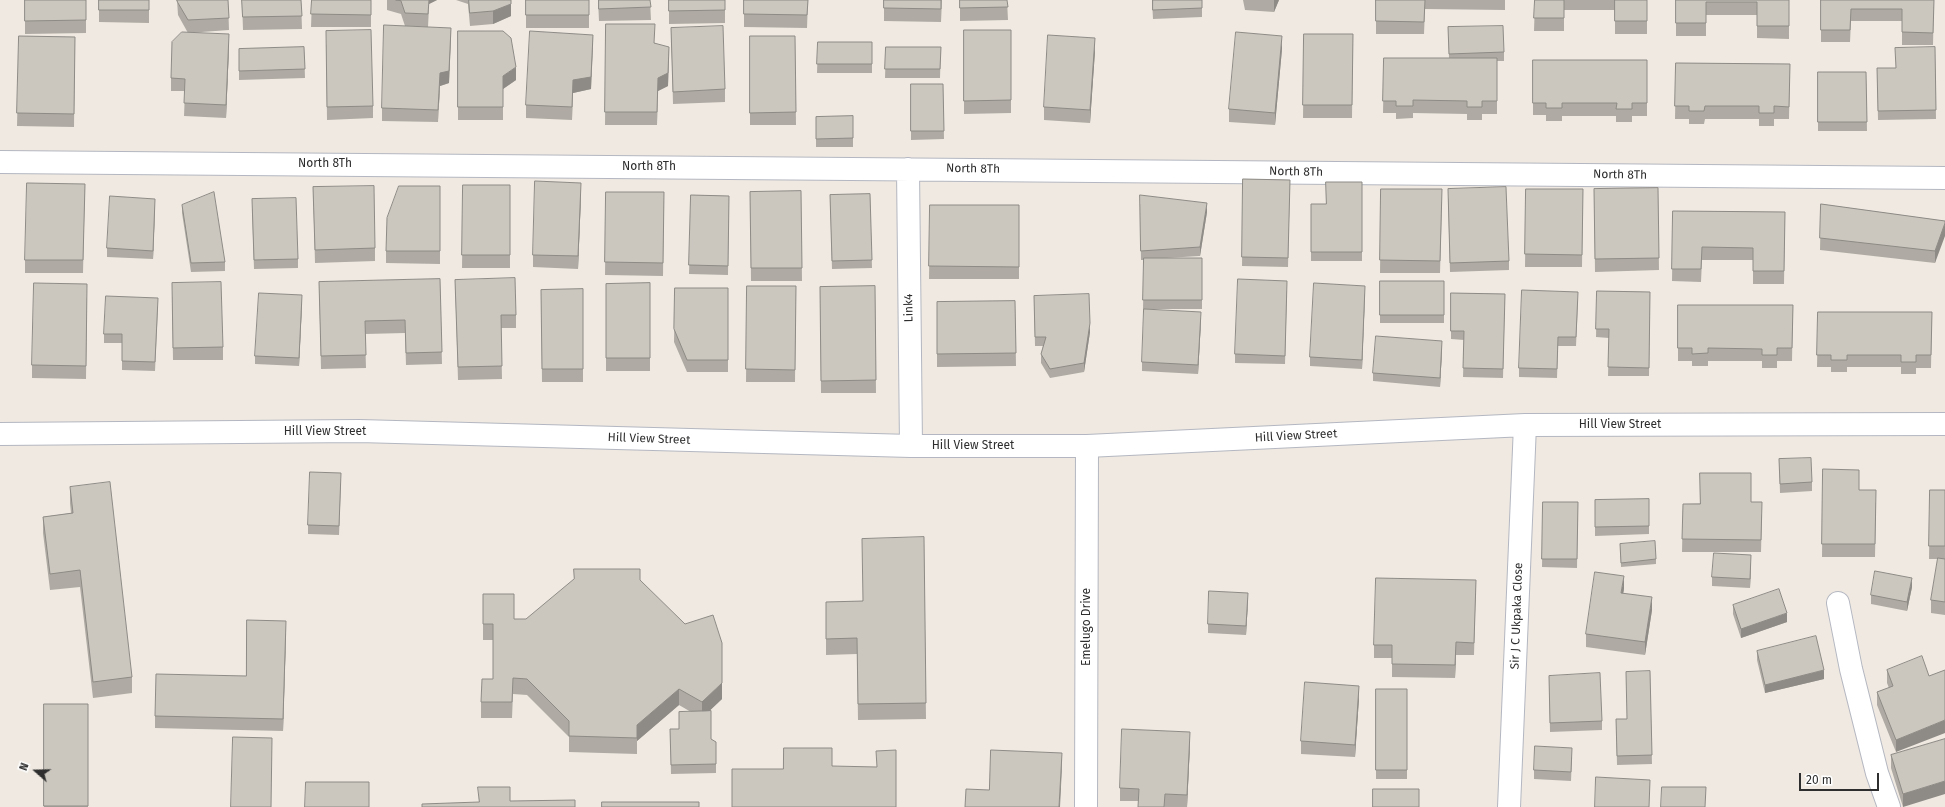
<!DOCTYPE html>
<html>
<head>
<meta charset="utf-8">
<style>
  body { margin:0 }
  #map { position:relative; width:1945px; height:807px; overflow:hidden; background:#efe9e1; font-family:"Fira Sans",sans-serif }
  canvas { display:block }
  .north { position:absolute; left:16px; top:751px; width:40px; height:40px; -webkit-text-stroke:3px #fff; paint-order:stroke; rotate:290deg; font-size:11px; font-weight:700; line-height:16px; text-align:center; color:#2e2e2e }
  .north::after { content:''; display:block; margin:auto; width:14px; height:18px; background:#2e2e2e; clip-path:polygon(50% 0,100% 100%,50% 72%,0 100%) }
  .scale { position:absolute; left:1799px; top:773px; width:80px; height:18px; box-sizing:border-box; border:2px solid #2e2e2e; border-top:0; padding-left:5px; font-size:12px; line-height:14px; white-space:nowrap; color:#2e2e2e; -webkit-text-stroke:3px #fff; paint-order:stroke }
</style>
</head>
<body>
<div id="map">
<canvas width="1945" height="807"></canvas>
<div class="north">N</div>
<div class="scale">20 m</div>
</div>
<script>
const context = document.querySelector('canvas').getContext('2d');
context.lineJoin = 'round';
function strokePath(path, color, width, dash) {
  context.strokeStyle = color;
  context.lineWidth = width;
  context.lineCap = dash ? 'butt' : 'round';
  context.setLineDash(dash || []);
  context.stroke(path);
}
function paint(path, color) {
  context.fillStyle = color;
  context.fill(path, 'evenodd');
}
function label(font, color, halo, rows, align = 'center') {
  context.font = font + ' "Fira Sans",sans-serif';
  context.lineWidth = 3.5;
  context.setLineDash([]);
  context.textBaseline = 'middle';
  context.strokeStyle = halo;
  context.fillStyle = color;
  for (const [text, x, y, turn = 0] of rows) {
    context.save();
    context.translate(x, y);
    context.rotate((+turn || 0) * Math.PI / 180);
    context.textAlign = isNaN(turn) ? turn : align;
    if (halo) context.strokeText(text, 0, 0);
    context.fillText(text, 0, 0);
    context.restore();
  }
}
const street = new Path2D(`
  M0 162 1945 178
  M908 169 911 446
  M0 434 359 431 911 446H1087L1525 425 1945 424
  M1838 603 1851 669 1877 773 1889 807
  M1086 807 1087 446
  M1509 807 1525 425`);
const wall = new Path2D(`
  M25 0H86V33L25 34Z
  M99 0H149V23L99 22Z
  M177 0H228L229 30 188 33 229 47 226 118 184 116 185 91H171V78L188 33 178 15Z
  M242 0H301L302 29 243 30Z
  M312 0H371V27H311Z
  M387 0H437L429 4 428 27 451 40 449 83 440 86 438 122 382 121V108L427 27 405 26 401 14 387 10Z
  M456 0H511V16L493 24 470 26 468 4Z
  M526 0H589V28H526Z
  M598 0H650L651 20 599 21Z
  M669 0H725V23L669 24Z
  M744 0H808L807 28 744 27Z
  M884 0H942L941 22 884 21Z
  M960 0H1007L1008 20 960 21Z
  M1152 0H1202V17L1153 19Z
  M1243 0H1279L1274 12 1245 10Z
  M1376 0H1505V10L1425 9 1424 34H1376Z
  M1535 0H1647V34H1615V10H1564V31H1534Z
  M1676 0H1789V39L1757 38V15H1706V36H1676Z
  M1821 0H1934L1933 45H1902V21H1851L1850 42H1821Z
  M606 24 655 43 669 60 668 86 658 91 657 125H605Z
  M1448 27 1504 52V61H1497V114H1482V120H1467V114L1413 113V118L1396 119V113H1383L1384 58H1449Z
  M671 28 725 89V102L673 104Z
  M964 30H1011V113L964 114Z
  M458 31 516 80 503 89V120H458Z
  M1304 34H1353L1352 118H1303Z
  M19 36 75 37 74 127 17 126Z
  M750 36H795L796 125H750Z
  M818 42H872V73H817Z
  M326 44 373 106V118L327 120Z
  M304 47 305 78 239 80V49Z
  M593 47 591 89 573 93 572 120 526 118V105Z
  M886 47H941L940 78H885Z
  M1935 47 1936 119 1878 120 1877 68H1896Z
  M1282 49 1275 125 1229 122V109Z
  M1095 51 1090 123 1044 120V107Z
  M1533 60H1647V116H1632V122H1616V116H1562V121H1546V115H1533Z
  M1676 63 1790 64 1789 119H1774V126H1759V119H1705L1704 124H1689V119H1675Z
  M1818 72H1866L1867 131H1818Z
  M911 84H943L944 139 911 140Z
  M853 116V147H816V117Z
  M1243 179 1290 180 1288 267 1242 266Z
  M1362 182V261H1311V204H1326Z
  M85 184 83 273H25V260Z
  M463 185H510V268H462Z
  M440 186V264L386 263V251Z
  M313 187 375 248V261L315 263Z
  M1658 188 1659 270 1595 272 1594 189Z
  M1381 189 1442 202 1440 273H1380Z
  M1526 189H1583L1582 267H1525Z
  M801 191 802 281H751L750 192Z
  M606 192H664L663 276 605 275Z
  M870 194 872 268 832 269 830 195Z
  M691 195 729 196 728 275 689 274Z
  M581 196 578 269 533 267V255Z
  M1448 198 1509 261V270L1450 272Z
  M1140 204 1207 212 1200 256 1166 258H1202V309H1143L1144 260H1141Z
  M1821 204 1945 221 1935 263 1820 250Z
  M182 205 225 262V271L191 272 182 213Z
  M930 205H1019V279H929Z
  M155 208 153 259 107 257V248Z
  M252 208 298 259V268L254 269Z
  M1673 211 1785 212 1784 284H1753V260H1702L1701 282 1672 281Z
  M440 279 442 364 406 365 405 333 365 334 366 368 321 369 319 282Z
  M455 280 516 315V328H501L502 379 458 380Z
  M1380 281H1444V323H1380Z
  M650 283V371H606V284Z
  M747 286H796L795 382H746Z
  M875 286 876 393H821L820 287Z
  M675 288H728V372H687L674 342Z
  M583 289V382H542L541 290Z
  M1287 290 1285 364 1235 363V354Z
  M1597 291 1650 292 1649 376H1608L1609 338 1596 337Z
  M1451 293 1505 294 1503 378 1463 377 1464 340 1451 339Z
  M1365 294 1362 369 1310 366V357Z
  M172 296 223 347V360H173Z
  M1034 296 1090 332 1084 372 1050 378 1041 363V354L1043 346H1035Z
  M87 297 86 379 32 378V365Z
  M1015 301 1016 366 937 367V302Z
  M1578 301 1576 346H1558L1557 378 1519 377V368Z
  M302 304 299 366 255 364V356Z
  M1678 305H1793L1792 361H1777V368H1762V361H1708V366H1692V361H1678Z
  M158 306 155 371 122 370V343H104V334Z
  M1818 312H1932L1931 368H1916V374H1901V367H1847V372H1831V367H1817Z
  M1201 321 1198 374 1142 371V362Z
  M1442 350 1440 387 1373 381V373Z
  M1779 459 1812 482V491L1780 493Z
  M1823 469 1859 490 1876 503 1875 557H1822Z
  M341 482 339 535 308 534V525Z
  M70 487 132 677V693L93 698 80 587 50 590 43 533V517L71 513 70 503Z
  M1930 490H1945V615L1931 613V600L1938 559H1929Z
  M1649 499V534L1595 536V500Z
  M1543 502H1578L1577 568 1542 567Z
  M1751 502 1762 515 1761 552H1682L1683 504Z
  M924 537 926 719 858 720 857 654 826 655V602L862 601Z
  M1620 544 1656 559V564L1621 567Z
  M1751 564 1750 588 1712 586V577Z
  M640 580 722 699 709 711 711 739 716 742V773L671 774 670 729H679L691 712 679 705 637 741V754L569 752V737L527 695 513 694 512 718H481V702L493 679V640H483V594L514 619H526Z
  M1476 580 1474 655H1456L1455 678 1392 677V658H1374V645Z
  M1912 587 1907 611 1871 604V595Z
  M1624 589 1623 593 1652 610 1645 655 1586 647V634Z
  M1248 601 1246 635 1208 633V624Z
  M1733 605 1787 622 1741 638 1733 614Z
  M286 634 283 731 155 728V716L246 676Z
  M1757 651 1824 679 1765 693 1757 660Z
  M1887 670 1929 676 1896 752 1877 705V692L1889 688 1887 683Z
  M1650 671 1652 764 1617 765 1616 719H1627Z
  M1549 676 1602 721V730L1550 732Z
  M1376 689H1407V779H1376Z
  M1359 698 1355 757 1301 754V741Z
  M44 704H88V807H44Z
  M1945 739 1903 807 1891 768V755Z
  M1190 744 1187 807H1165L1138 801H1120V788Z
  M1572 757 1571 781 1534 779V770Z`);
const shadedWall = new Path2D(`
  M429 0H437L429 4 428 27Z
  M1274 0H1279L1274 12Z
  M511 4V16L493 24V11Z
  M451 28 449 83 440 86 438 122 440 73Z
  M229 34V47L226 118V105Z
  M593 35 591 89 573 93 572 120 573 80Z
  M1282 36V49L1275 125V113Z
  M1095 38V51L1090 123V110Z
  M669 47 668 86 658 91 657 125 658 78Z
  M516 67V80L503 89V76Z
  M581 183V196L578 269V256Z
  M155 199V208L153 259V251Z
  M1207 203V212L1200 256V247Z
  M1945 223V236L1935 263V251Z
  M1365 286V294L1362 369V360Z
  M302 295V304L299 366V358Z
  M1201 312V321L1198 374V365Z
  M1090 323V332L1084 372V363Z
  M1442 341V350L1440 387V378Z
  M1751 555V564L1750 588V579Z
  M1624 576V589L1621 606V593Z
  M1912 578V587L1907 611V602Z
  M1248 593V601L1246 635V626Z
  M1652 597V610L1645 655V642Z
  M1787 613V622L1741 638V629Z
  M286 621V634L283 731V719Z
  M1456 642V655L1455 678V665Z
  M1824 670V679L1765 693V685Z
  M722 683V699L702 718V702Z
  M1359 686V698L1355 757V745Z
  M679 689V705L637 741V754V725Z
  M1945 720V733L1896 752V740Z
  M1190 732V744L1187 807V795Z
  M1062 753V766L1060 807H1059Z
  M1945 781V794L1903 807V794Z`);
const building = new Path2D(`
  M25 0H86V20L25 21Z
  M99 0H149V10H99Z
  M177 0H228L229 18 188 20 178 3Z
  M242 0H301L302 16 243 17Z
  M312 0H371V15L311 14Z
  M396 0H429L428 14 405 13 401 1Z
  M469 0H511V4L493 11 470 13Z
  M526 0H589V15H526Z
  M599 0H650L651 7 599 9Z
  M669 0H725V10L669 11Z
  M744 0H808L807 15 744 14Z
  M884 0H941V9L884 8Z
  M960 0H1007L1008 7 960 8Z
  M1153 0H1202V8L1153 10Z
  M1376 0H1425L1424 22 1376 21Z
  M1535 0H1564V18H1534Z
  M1615 0H1647V21H1615Z
  M1676 0H1789V26H1757V2H1706V23H1676Z
  M1821 0H1934L1933 33 1902 32V9H1851L1850 30H1821Z
  M606 24H655L654 43 669 47 668 73 658 78 657 112H605Z
  M384 25 451 28 449 71 440 73 438 110 382 108Z
  M723 26 725 89 673 92 671 28Z
  M1503 26 1504 52 1449 54 1448 27Z
  M371 30 373 106 327 107 326 31Z
  M964 30H1011V100L964 101Z
  M458 31H503L511 38 516 67 503 76V107H458Z
  M530 31 593 35 591 77 573 80 572 107 526 105Z
  M182 32 229 34 226 105 184 103 185 79 171 78 172 42Z
  M1236 32 1282 36 1275 113 1229 109Z
  M1304 34H1353L1352 105H1303Z
  M1048 35 1095 38 1090 110 1044 107Z
  M19 36 75 37 74 114 17 113Z
  M750 36H795L796 112 750 113Z
  M818 42H872V64H817Z
  M304 47 305 69 239 71V49Z
  M886 47H941L940 69H885Z
  M1935 47 1936 110 1878 111 1877 68H1896L1895 48Z
  M1384 58H1497V101H1482V107H1467V101L1413 100V106H1396V101H1383Z
  M1533 60H1647V103H1632V109H1616L1617 103H1562V108H1546V103H1533Z
  M1676 63 1790 64 1789 107 1774 106V113H1759V106H1705L1704 111H1689V106H1675Z
  M1818 72H1866L1867 122H1818Z
  M911 84H943L944 131H911Z
  M853 116V138L816 139V117Z
  M1243 179 1290 180 1288 258 1242 257Z
  M535 181 581 183 578 256 533 255Z
  M1326 182H1362V252H1311V204H1326Z
  M27 183 85 184 83 260H25Z
  M463 185H510V255H462Z
  M374 186 375 248 315 250 313 187Z
  M399 186H440V251H386L387 218Z
  M1506 187 1509 261 1450 263 1448 189Z
  M1658 188 1659 258 1595 259 1594 189Z
  M1381 189H1442L1440 261 1380 260Z
  M1526 189H1583L1582 255 1525 254Z
  M801 191 802 268H751L750 192Z
  M214 192 225 262 191 263 182 205Z
  M606 192H664L663 263 605 262Z
  M870 194 872 260 832 261 830 195Z
  M691 195 729 196 728 266 689 265Z
  M1140 195 1207 203 1200 247 1141 251Z
  M110 196 155 199 153 251 107 248Z
  M296 198 298 259 254 260 252 199Z
  M1821 204 1945 221V223L1935 251 1820 238Z
  M930 205H1019V267L929 266Z
  M1673 211 1785 212 1784 271H1753V248L1702 247 1701 269H1672Z
  M1144 258H1202V300H1143Z
  M515 278 516 315H501L502 366 458 367 455 280Z
  M440 279 442 352 406 353 405 320 365 321 366 355 321 356 319 282Z
  M1238 279 1287 281 1285 356 1235 354Z
  M1380 281H1444V315H1380Z
  M221 282 223 347 173 348 172 283Z
  M34 283 87 284 86 366 32 365Z
  M650 283V358H606V284Z
  M1314 283 1365 286 1362 360 1310 357Z
  M747 286H796L795 370 746 369Z
  M875 286 876 380 821 381 820 287Z
  M675 288H728V360H687L674 329Z
  M583 289V369H542L541 290Z
  M1522 290 1578 292 1576 337H1558L1557 369 1519 368Z
  M1597 291 1650 292 1649 368 1608 367 1609 329H1596Z
  M259 293 302 295 299 358 255 356Z
  M1451 293 1505 294 1503 369 1463 368 1464 331H1451Z
  M1089 294 1090 323 1084 363 1050 369 1041 354 1046 337H1035L1034 296Z
  M106 296 158 298 155 362 122 361V334H104Z
  M1015 301 1016 353 937 354V302Z
  M1678 305H1793L1792 348H1777V355H1762V349L1708 348V353L1692 354V348H1678Z
  M1144 309 1201 312 1198 365 1142 362Z
  M1818 312H1932L1931 355H1916V362H1901V355H1847V360H1831V355H1817Z
  M1376 336 1442 341 1440 378 1373 373Z
  M1811 458 1812 482 1780 484 1779 459Z
  M1823 469 1859 470V490H1876L1875 544H1822Z
  M310 472 341 473 339 526 308 525Z
  M1700 473H1751V502H1762L1761 540 1682 539 1683 504H1700Z
  M110 482 132 677 93 682 80 570 50 574 43 517 73 513 70 487Z
  M1930 490H1945V546H1929Z
  M1649 499V526L1595 527V500Z
  M1543 502H1578L1577 559H1542Z
  M924 537 926 703 858 704 857 638 826 639V602L863 601 862 539Z
  M1655 541 1656 559 1621 563 1620 544Z
  M1714 553 1751 555 1750 579 1712 577Z
  M1938 558 1945 559V602L1931 600Z
  M574 569H640V580L685 624 713 615 722 643V683L702 702 679 689 637 725V738L569 736V721L527 679 513 678 512 702H481L482 679H493V624H483V594H514V619H526L574 579Z
  M1875 571 1912 578 1907 602 1871 595Z
  M1595 572 1624 576 1621 593 1652 597 1645 642 1586 634Z
  M1376 578 1476 580 1474 643 1456 642 1455 665 1392 664V645H1374Z
  M1779 589 1787 613 1741 629 1733 605Z
  M1209 591 1248 593 1246 626 1208 624Z
  M247 620 286 621 283 719 155 716 156 674 246 676Z
  M1816 636 1824 670 1765 685 1757 651Z
  M1922 656 1929 676 1945 670V720L1896 740 1877 692 1893 686 1887 670Z
  M1650 671 1652 755 1617 756 1616 719H1627L1626 672Z
  M1600 673 1602 721 1550 723 1549 676Z
  M1305 682 1359 686 1355 745 1301 741Z
  M1376 689H1407V770H1376Z
  M44 704H88V806H44Z
  M711 711V739L716 742V764L671 765 670 729H679V712Z
  M1122 729 1190 732 1187 795 1165 794 1164 807H1138L1139 789 1120 788Z
  M233 737 272 738 271 807H231Z
  M1945 739V781L1903 794 1891 755Z
  M1535 746 1572 748 1571 772 1534 770Z
  M784 748H832V766L877 767 876 751 896 750V807H732V769H783Z
  M991 750 1062 753 1059 807H965L966 789 989 790Z
  M1596 777 1650 780 1649 807H1595Z
  M306 782H369V807H305Z
  M478 787H510V801L575 800V807H422V804L479 802Z
  M1662 787H1706L1705 807H1661Z
  M1373 789H1419V807H1373Z
  M602 802H699V807H602Z`);
const streetNames = [
  ["North 8Th",325,164],
  ["North 8Th",649,167],
  ["North 8Th",973,169,1],
  ["North 8Th",1296,172,1],
  ["North 8Th",1620,175,1],
  ["Link4",909,308,-91],
  ["Hill View Street",1620,425],
  ["Hill View Street",325,432],
  ["Hill View Street",1296,436,-3],
  ["Hill View Street",649,439,2],
  ["Hill View Street",973,446],
  ["Sir J C Ukpaka Close",1517,616,-88],
  ["Emelugo Drive",1087,627,-90]
];
strokePath(street, '#b4b7c1', 24);
strokePath(street, '#fff', 22);
paint(wall, '#afaba4');
paint(shadedWall, '#8e8b86');
paint(building, '#cbc7bf');
strokePath(building, '#8e8b86', 1);
label('12px', '#2e2e2e', '#fff', streetNames);
</script>
</body>
</html>
